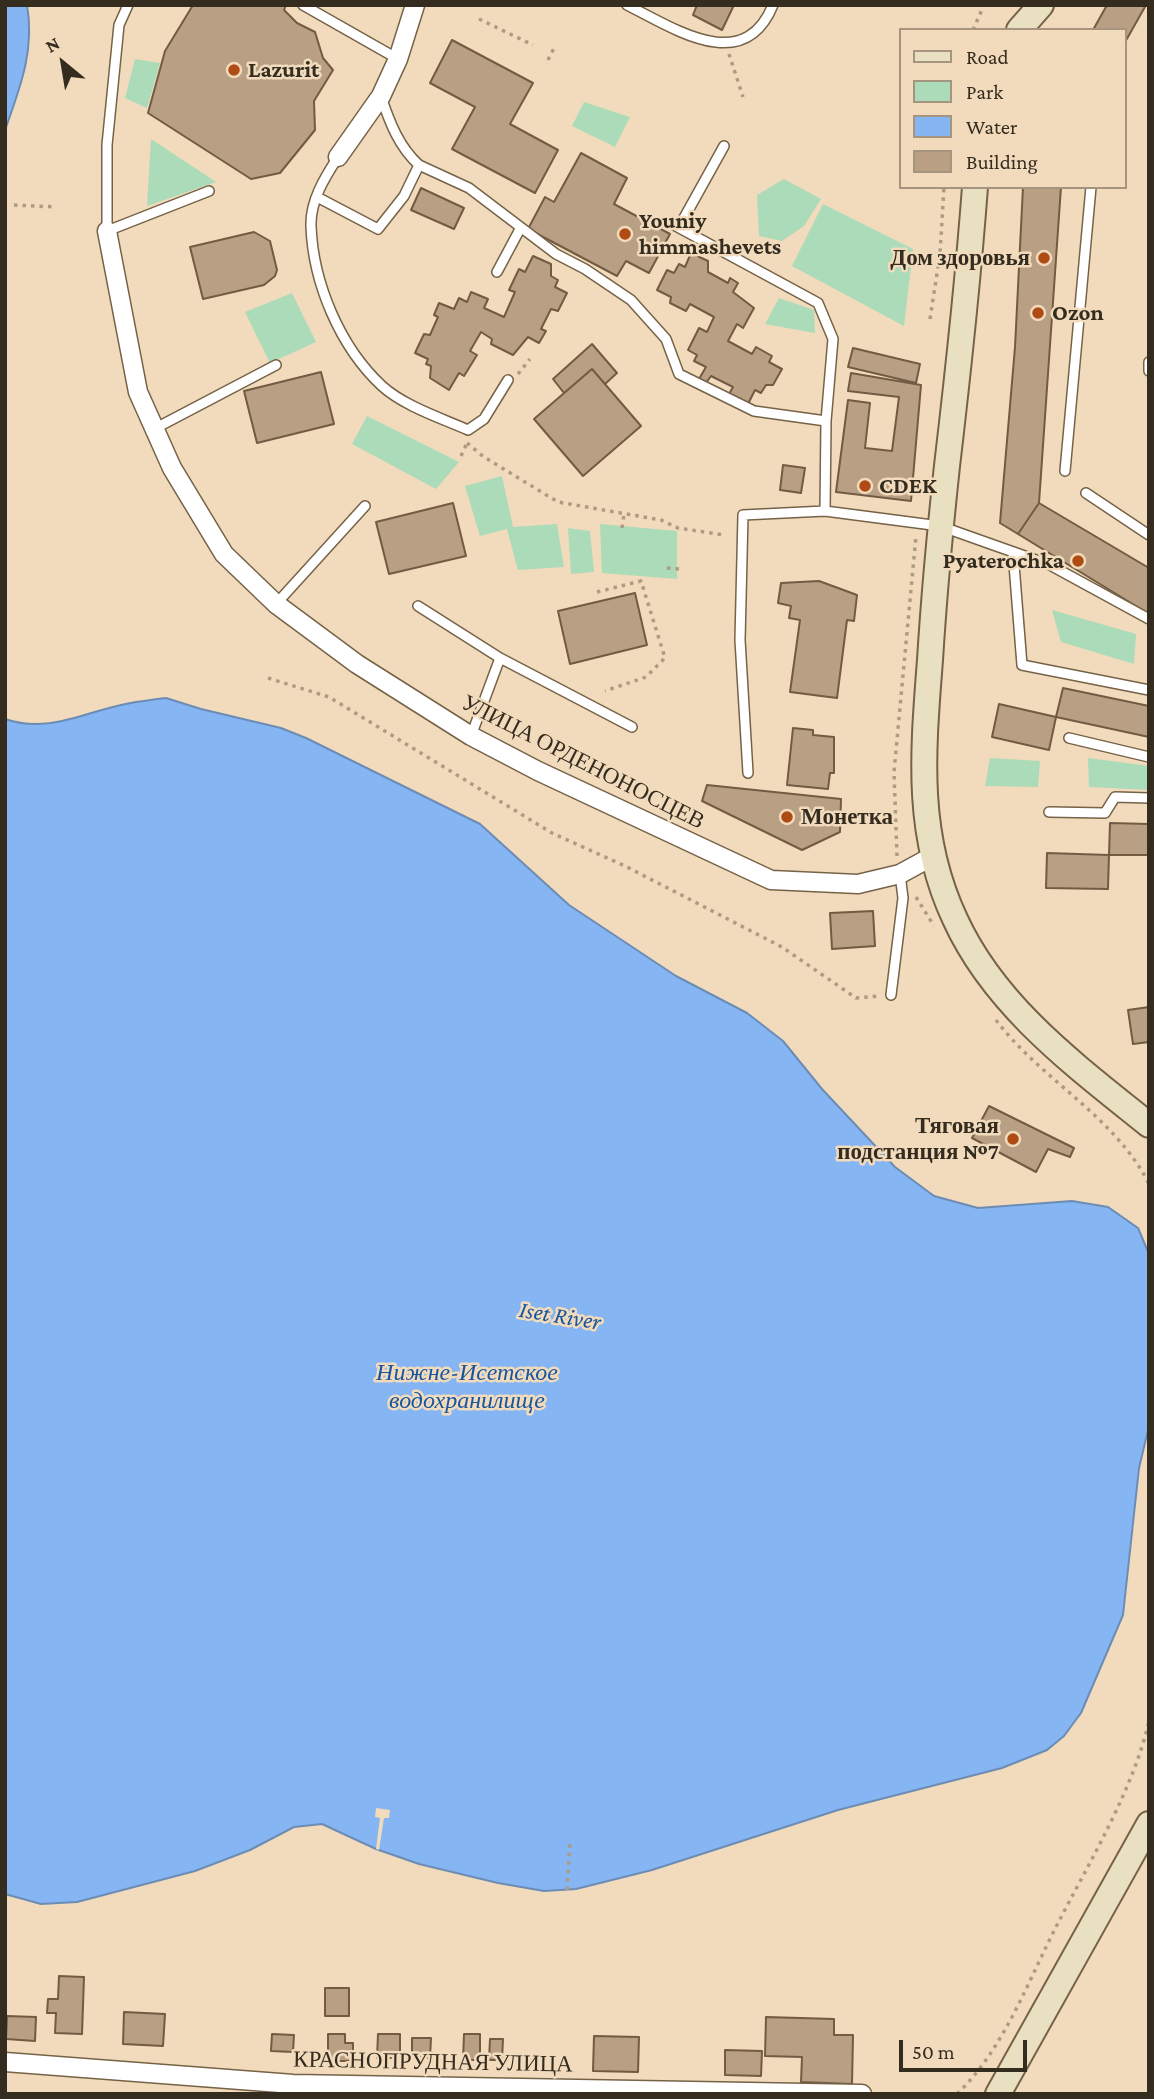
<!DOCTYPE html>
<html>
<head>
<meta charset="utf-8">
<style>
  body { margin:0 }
  #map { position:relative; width:1154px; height:2099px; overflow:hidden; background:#f1dbbc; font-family:"Crimson Pro",serif }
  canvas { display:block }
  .frame { position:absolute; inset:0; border:7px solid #352c20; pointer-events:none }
  .legend { position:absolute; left:899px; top:28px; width:228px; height:161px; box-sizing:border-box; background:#f1dbbc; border:2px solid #a6957e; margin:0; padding:9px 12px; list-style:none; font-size:21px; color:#352c20 }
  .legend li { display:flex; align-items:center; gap:14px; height:35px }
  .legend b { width:35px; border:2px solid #a6957e }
  .north { position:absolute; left:28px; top:28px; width:70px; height:70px; -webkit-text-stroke:5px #f1dbbc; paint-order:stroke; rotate:330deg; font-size:19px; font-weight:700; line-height:28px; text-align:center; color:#352c20 }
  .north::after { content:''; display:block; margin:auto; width:24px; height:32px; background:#352c20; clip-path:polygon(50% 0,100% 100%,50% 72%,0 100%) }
  .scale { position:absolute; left:899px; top:2040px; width:128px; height:32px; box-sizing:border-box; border:4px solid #352c20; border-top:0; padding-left:9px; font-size:21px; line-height:24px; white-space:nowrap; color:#352c20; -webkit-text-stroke:5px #f1dbbc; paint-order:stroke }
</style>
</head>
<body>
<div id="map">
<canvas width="1154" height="2099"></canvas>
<div class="frame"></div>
<ul class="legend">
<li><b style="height:9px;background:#e8e0c0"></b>Road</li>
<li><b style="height:19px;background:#abdbb8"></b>Park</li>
<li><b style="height:19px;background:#85b5f3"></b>Water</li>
<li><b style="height:19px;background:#b9a085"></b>Building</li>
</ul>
<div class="north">N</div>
<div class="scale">50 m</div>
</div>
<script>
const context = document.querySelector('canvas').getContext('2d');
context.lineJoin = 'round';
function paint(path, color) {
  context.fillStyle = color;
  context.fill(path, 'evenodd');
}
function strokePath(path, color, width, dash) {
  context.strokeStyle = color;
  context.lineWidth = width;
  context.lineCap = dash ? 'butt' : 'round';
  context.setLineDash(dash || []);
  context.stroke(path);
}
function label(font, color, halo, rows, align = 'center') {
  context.font = font + ' "Crimson Pro",serif';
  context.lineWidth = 5;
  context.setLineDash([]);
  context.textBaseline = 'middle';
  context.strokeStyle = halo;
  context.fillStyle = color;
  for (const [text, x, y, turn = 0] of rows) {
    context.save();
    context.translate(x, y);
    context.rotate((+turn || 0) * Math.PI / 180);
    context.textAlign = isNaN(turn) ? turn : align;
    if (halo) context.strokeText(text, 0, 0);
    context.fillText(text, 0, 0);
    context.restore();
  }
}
const green = new Path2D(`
  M135 59 160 63 147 108 125 98Z
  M584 102 630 117 615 147 572 126Z
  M151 139 216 182 147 206Z
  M784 179 821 199 804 226 782 241 759 236 757 195Z
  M823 204 913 249 904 326 792 266Z
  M292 293 316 342 270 363 245 312Z
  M779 298 814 310 815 333 765 324Z
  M367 416 459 462 436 489 352 444Z
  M502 476 513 527 557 524 564 567 518 570 507 529 480 536 465 486Z
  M600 524 677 531V579L602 573Z
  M568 528 590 531 594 572 571 574Z
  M1052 610 1136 634 1134 664 1061 642Z
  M990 758 1040 761 1038 787 985 786Z
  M1088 758 1149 766V790L1089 787Z`);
const water = new Path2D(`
  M5 5H27C35 50 20 88 5 130Z
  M166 698 201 709 281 728 306 738 480 824 569 905 676 976 747 1013 783 1041 822 1089 895 1167 934 1196 978 1208 1072 1201 1108 1207 1138 1228 1149 1254V1426L1139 1468 1123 1615 1081 1713 1064 1736 1047 1750 1002 1768 838 1810 652 1870 576 1889 544 1891 498 1883 419 1864 376 1849 322 1824 294 1827 250 1850 195 1871 77 1902 41 1904 5 1894V719C46 733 78 715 117 706 133 702 150 700 166 698Z`);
const pier = new Path2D(`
  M376 1808 390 1810 389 1818H384L379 1850 376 1849 380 1818 375 1817Z`);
const building = new Path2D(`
  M193 5H286L284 10 297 23 315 32 323 58 333 70 314 101 315 130 280 173 251 179 148 113 165 51Z
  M734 5 722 30 693 15 697 5Z
  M1107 5H1146L1124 44V30H1093Z
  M452 40 533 83 510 124 558 150 535 193 452 149 475 107 430 83Z
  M581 153 627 178 614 204 670 234 649 273 626 261 617 276 528 229 545 197 554 202Z
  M1023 187H1061L1039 503 1018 534 1000 523 1015 347Z
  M421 188 464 208 454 229 411 210Z
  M254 232 270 241 277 270 275 276 264 285 203 299 190 247Z
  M691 253 708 261V272L728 283 730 278 738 283 733 292 754 308 743 328 737 324 728 341 752 354 756 347 772 356 769 362 782 369 773 385H766L761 393 755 390 748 404 729 394 733 387 711 376 706 383 699 379 706 367 694 361 697 355 688 350 699 328 707 332 714 317 690 304 686 311 670 303 671 297 657 290 667 270 674 273 679 264 685 267Z
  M533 256 551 264V276L558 280 555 287 567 293 558 311 551 309 541 329 546 331 539 343 528 337 513 355 491 344 492 339 481 332 470 351 477 355 464 376 459 373 449 390 430 378 431 366 426 364 428 359 415 353 424 334 430 335 438 317 434 315 439 303 454 309 459 298 467 302 471 292 488 299 484 308 504 317 515 292 509 290 519 269 525 272Z
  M592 344 617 373 605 384 592 369 564 393 553 379Z
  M853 348 920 364 916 383 848 367Z
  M592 369 641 426 583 476 534 419Z
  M321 372 334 424 257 443 244 391Z
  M851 373 921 385 911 501 836 492 848 400 870 403 865 448 892 451 899 397 848 391Z
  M783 465 805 468 801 493 780 490Z
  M453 503 466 556 389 574 376 522Z
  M1039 503 1149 568V614L1018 534Z
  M819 581 857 595 854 621 847 620 837 698 790 692 800 620 789 618 791 606 778 603 781 583Z
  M635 593 647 645 570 664 558 611Z
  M1063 688 1149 706V737L1056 717Z
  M999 704 1056 717 1049 750 992 737Z
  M793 728 813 730V735L834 737V773H830L828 789 787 785Z
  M707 785 841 799 840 832 802 850 702 801Z
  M1110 823 1149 824V855H1109Z
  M1047 853 1109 855 1108 889 1046 888Z
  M873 911 875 946 832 949 830 913Z
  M1149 1007V1042L1133 1044 1128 1010Z
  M989 1106 1074 1148 1070 1157 1048 1149 1036 1172 972 1138Z
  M59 1976 84 1977 82 2034 55 2033 56 2013H47L48 1999H58Z
  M325 1988H349V2016H325Z
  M124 2012 165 2014 163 2046 123 2044Z
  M7 2016 36 2017 35 2041 6 2039Z
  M766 2017 834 2019V2035H853L852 2084 801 2082 802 2057 765 2056Z
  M272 2034 294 2035 293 2052 271 2051Z
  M328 2034H345V2043H353V2061H328Z
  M378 2034H400V2058H377Z
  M464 2034H480V2060H463Z
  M594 2036 639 2037 638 2072 593 2071Z
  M412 2038H431L430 2058 412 2057Z
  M490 2039H503L502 2060H489Z
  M725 2050 762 2051 761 2076 725 2075Z`);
const path = new Path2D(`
  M479 19 533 45
  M973 30 984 5
  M729 54 743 97
  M548 60 555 46
  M14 205 56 207
  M930 319 940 254 944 187
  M518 374 530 359
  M467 443 484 457 558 502 661 520 678 528 725 535
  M461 456 467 443
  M622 528 624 514
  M667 568 679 569
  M597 592 641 581 665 658 646 677 605 691
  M268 678 329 697 552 833 625 866 782 947 856 998 879 996
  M897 856 894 772 916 536
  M916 897 934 926
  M996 1020C1040 1079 1115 1116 1149 1184
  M567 1890 570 1842
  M957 2094C1004 2049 1028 1981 1057 1925 1089 1863 1134 1788 1149 1721`);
const service = new Path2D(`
  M128 5 119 25 107 145V231L209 191
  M303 5 398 59
  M627 5C675 29 744 76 773 5
  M381 97C390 123 399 147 419 165
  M338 157C325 177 310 201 311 226 313 283 340 347 382 386 404 406 441 418 468 430L484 419 508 380
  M317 197 378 229 404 196 419 165 469 188 556 254 585 269 631 300 666 339 679 374 754 411 826 421 825 511
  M674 225 818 303 833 339 826 421
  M679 227 724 146
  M497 272 520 229
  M1149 362V371
  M154 429 276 365
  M1065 471 1091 187
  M1086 493 1149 535
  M1013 552 1022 665 1149 690
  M276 604 365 506
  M418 606 500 658 471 736
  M500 658 632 727
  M1069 738 1149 757
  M748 773 740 640 743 515 825 511 940 526 1050 565 1149 619
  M1049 812 1105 813 1115 797 1149 798
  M891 995 903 898 900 874`);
const minor = new Path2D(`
  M338 157 381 96 398 59 415 5
  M107 231 138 392 172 468 224 554 276 604 357 664 471 736 538 771 771 880 858 884 900 874 933 856
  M5 2062 293 2084 862 2094`);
const secondary = new Path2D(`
  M1019 30 1041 5
  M975 187C968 280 958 373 947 466 940 531 934 595 930 660 923 751 915 834 955 919 995 1007 1076 1066 1149 1125
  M998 2094 1149 1824`);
const markers = [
  [234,70,7,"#af4c15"],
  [625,234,7,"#af4c15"],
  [1044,258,7,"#af4c15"],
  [1038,313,7,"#af4c15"],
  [865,486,7,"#af4c15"],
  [1078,561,7,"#af4c15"],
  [787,817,7,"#af4c15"],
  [1013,1139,7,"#af4c15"]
];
const poiNames = [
  ["Lazurit",248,70],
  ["Youniy",639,221],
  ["himmashevets",639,247],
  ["Дом здоровья",1030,258,"right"],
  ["Ozon",1052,313],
  ["CDEK",879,486],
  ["Pyaterochka",1064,561,"right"],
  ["Монетка",801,817],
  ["Тяговая",999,1126,"right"],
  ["подстанция №7",999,1152,"right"]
];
const streetNames = [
  ["УЛИЦА ОРДЕНОНОСЦЕВ",583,762,27],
  ["КРАСНОПРУДНАЯ УЛИЦА",433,2062,1]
];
const waterNames = [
  ["Iset River",560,1316,9],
  ["Нижне-Исетское",467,1373],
  ["водохранилище",467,1401]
];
paint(green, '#abdbb8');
paint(water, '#85b5f3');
strokePath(water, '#6d8cb4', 2);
paint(pier, '#f1dbbc');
paint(building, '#b9a085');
strokePath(building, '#715b42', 2);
strokePath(service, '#766247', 12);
strokePath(minor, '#766247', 21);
strokePath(secondary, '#766247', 28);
strokePath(path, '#ad9b83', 3.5, [3.5, 5]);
strokePath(service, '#fff', 9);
strokePath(minor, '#fff', 18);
strokePath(secondary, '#e8e0c0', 24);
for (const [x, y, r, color] of markers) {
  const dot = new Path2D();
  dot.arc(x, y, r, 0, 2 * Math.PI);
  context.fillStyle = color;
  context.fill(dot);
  strokePath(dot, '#f1dbbc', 2.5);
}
label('bold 23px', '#352c20', '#f1dbbc', poiNames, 'left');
label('23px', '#352c20', '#f1dbbc', streetNames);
label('italic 24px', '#18569f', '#f1dbbc', waterNames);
</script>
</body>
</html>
